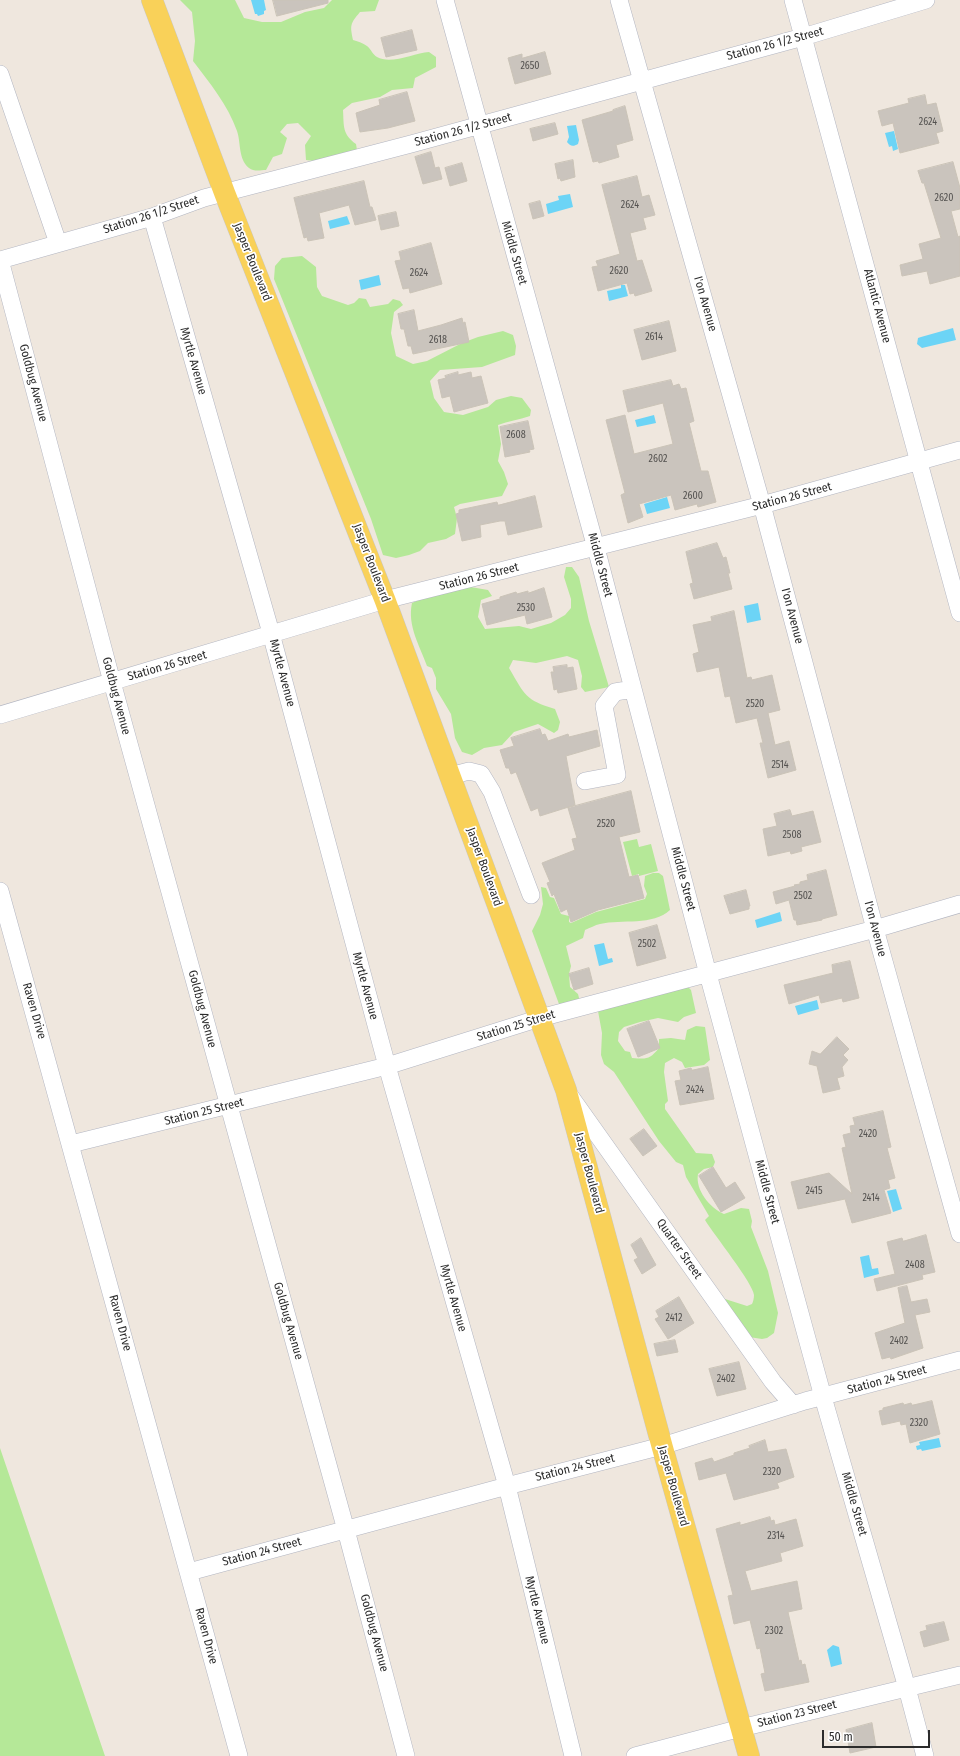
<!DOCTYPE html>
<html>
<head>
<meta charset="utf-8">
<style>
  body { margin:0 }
  #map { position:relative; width:960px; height:1756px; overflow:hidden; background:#efe7de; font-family:"Fira Sans Condensed",sans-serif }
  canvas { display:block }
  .scale { position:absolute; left:822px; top:1730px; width:108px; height:18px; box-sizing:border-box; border:2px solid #2c2c2c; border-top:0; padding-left:5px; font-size:12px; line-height:14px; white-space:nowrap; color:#2c2c2c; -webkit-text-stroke:3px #fff; paint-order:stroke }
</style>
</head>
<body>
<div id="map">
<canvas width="960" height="1756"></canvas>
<div class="scale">50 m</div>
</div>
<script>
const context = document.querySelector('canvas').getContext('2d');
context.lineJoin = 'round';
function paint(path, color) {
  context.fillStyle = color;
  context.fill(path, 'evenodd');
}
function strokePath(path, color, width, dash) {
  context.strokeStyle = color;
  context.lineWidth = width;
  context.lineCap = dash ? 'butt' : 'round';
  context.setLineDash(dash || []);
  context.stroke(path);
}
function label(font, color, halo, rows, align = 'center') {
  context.font = font + ' "Fira Sans Condensed",sans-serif';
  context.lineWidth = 3.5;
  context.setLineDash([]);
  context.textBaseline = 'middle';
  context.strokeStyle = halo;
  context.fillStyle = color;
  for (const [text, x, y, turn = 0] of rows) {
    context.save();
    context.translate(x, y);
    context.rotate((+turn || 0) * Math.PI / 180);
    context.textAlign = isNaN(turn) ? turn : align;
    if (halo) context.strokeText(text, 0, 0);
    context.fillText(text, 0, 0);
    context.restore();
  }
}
const green = new Path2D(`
  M180 0H235L244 18 262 22H281L305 12 324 8 332 0H379L375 11 360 12C350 24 350 25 353 40 357 41 363 43 367 46 371 49 373 55 377 57 391 65 414 53 429 52L436 57V67L415 78 413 88 392 90 380 97 352 103 343 110C344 126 342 134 356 144L357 150 314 161 306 160 305 145 311 136 298 123 287 124 280 132 287 138 282 154 273 157 266 170C261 170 254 172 249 168 238 159 241 142 237 131 228 105 209 82 193 61L195 41 192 12Z
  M302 256 316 267 317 287 322 296 348 305 354 303 359 298 366 299 370 307 388 304 393 299 400 301 403 305 394 312 391 333 396 356 413 364 427 361 462 343 478 337 503 331 513 335 516 346 515 355 482 367 440 370 430 381 434 398 444 412 463 415 488 407 496 400 511 396 522 398 531 410 530 416C519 420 508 421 498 425L501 444 498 461 504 472 508 484 502 496 460 504 454 507 457 518 455 534 446 539 428 543 420 551 409 555 396 558 383 555 371 519 274 279 275 266 282 258Z
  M566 567H572L579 577 589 621 609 687 585 692 581 687 582 676 578 660 567 656 536 663 513 660 509 668C525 695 525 700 555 709L560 722 558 730 554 733 538 724 514 732 502 745 484 748 472 755 462 752 455 738 451 714 436 689V678L432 668 427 666C420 646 407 626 412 603L441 590 465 586 488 590 492 596 481 600 478 617 485 629 519 626 531 629 551 623 565 615 571 608V599L564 577Z
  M637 839 639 847 651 844 658 871 639 876V874L632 876 623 842Z
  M653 873H659L663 876 670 910C653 926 622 919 600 924 595 925 590 928 585 930L583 938 566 946 571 966 569 974 570 987 578 994 580 1002 568 1008 559 1004 532 931 540 915 543 904 541 887 546 888 550 897 554 898 561 914 569 916V922L571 923 596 912 645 899 647 894 644 886 645 876Z
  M687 986 691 990 696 1013 684 1017 678 1022 658 1018 640 1022 624 1027 619 1032 618 1041 625 1051 630 1052 632 1058C647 1059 649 1060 659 1048V1039L671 1038 685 1040 687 1030 696 1026 705 1027 710 1060 704 1065 685 1068 682 1062 674 1058 665 1063 664 1072 668 1101 665 1104V1109L696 1153 712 1154 715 1162 713 1167 704 1169 698 1174C695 1190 710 1208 724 1214L741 1208 749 1209 752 1221 751 1227 768 1271 778 1313 774 1333 767 1338 762 1339 749 1337 724 1305 725 1299 747 1306 752 1304C753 1302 754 1298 754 1295 753 1283 714 1235 705 1220L709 1216 686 1177 683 1165 676 1162 659 1141 614 1072 604 1064 601 1055 602 1033 598 1011Z
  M0 1448 105 1756H0Z`);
const water = new Path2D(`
  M251 0H264L266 10 264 11V14L258 16 257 14H255Z
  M576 125 579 140 578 144C573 147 570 146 567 142L569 137 567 126Z
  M894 131 898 149 893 151 892 146 889 147 885 133Z
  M570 194 573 207 548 214 546 204 559 200 558 196Z
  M347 216 350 224 330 229 328 221Z
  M379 275 381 285 361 290 359 280Z
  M621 285H625L628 296 609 301 607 291 621 288Z
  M953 328 956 340 922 348 917 344 918 338 921 337Z
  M654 415 656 423 637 427 635 420Z
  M667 497 670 508 647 514 644 504Z
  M758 603 761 620 747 623 744 606Z
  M780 912 782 921 757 928 755 920Z
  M604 943 608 959 612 958 613 962 599 966 594 945Z
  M817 1000 819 1009 798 1015 795 1006Z
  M896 1189 902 1209 893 1212 887 1191Z
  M869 1255 872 1269 878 1268 879 1274 864 1278 860 1257Z
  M939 1438 941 1447 922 1451 921 1449 917 1450 916 1446 920 1445 919 1442Z
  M833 1645 839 1647 842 1664 831 1667 827 1650Z`);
const building = new Path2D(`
  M273 0H328V3L277 16Z
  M412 30 417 50 386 57 381 38Z
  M545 52 551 74 515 84 508 58 522 54V58Z
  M407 92 415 121 388 128 360 132 356 113 380 105 379 100Z
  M925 95 927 105 936 103 943 131 936 133 939 143 900 153 893 123 882 126 878 111 909 103 908 99Z
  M625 106 633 140 616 145 619 157 599 163 598 161 593 162 582 120 613 111V110Z
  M555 123 558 134 533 141 530 129Z
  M431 152 435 168 439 167 442 179 423 184 415 157Z
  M573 160 575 177 561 181 560 178 558 179 555 164Z
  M953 162 960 188V209L951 211 958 237 960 236V276L930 284 927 271 902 276 900 265 923 259 919 244 941 238 924 183H922L918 171Z
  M462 163 467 181 450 186 445 168Z
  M637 176 642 197 649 195 655 215 643 218 646 229 630 233 637 261 642 260 652 291 635 296 634 293 630 294 627 283 598 291 592 267 598 266 596 261 620 254 602 185Z
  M364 181 370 207H372L376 220 355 225 349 205 319 213 324 238 308 241 307 237 304 238 294 198Z
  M540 201 544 216 533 219 529 204Z
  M396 212 399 226 381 230 378 216Z
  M431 243 442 284 410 293 409 288 403 289 395 261 401 260 399 252Z
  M414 310 418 331 441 325 462 318 463 323 465 322 469 342 413 354 411 346H408L404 329H401L398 314Z
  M669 321 676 351 642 360 634 330Z
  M458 372V375L471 372 472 378 481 376 488 403 454 412 450 396 442 398 438 380 446 378 445 376Z
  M671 380 673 386 679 384 681 389 686 388 694 421 689 423 701 471H708L716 502 698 507 697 504 675 510 671 495 639 504 643 517 628 523 621 495 625 493 606 420 625 415 634 454 673 444 663 403 628 412 623 391Z
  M528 421 534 449 529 450 530 452 505 457 500 427Z
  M535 496 542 527 508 535 505 521H500L480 525 481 537 462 541 456 514 459 513V510L497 502 498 505Z
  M717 543 723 558 726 557 730 573H728L732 589 694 599 690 584 693 583 686 552Z
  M544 588 552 617 527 624 525 615 487 625 482 604 500 599V597L516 592 517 594 528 591V593Z
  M734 611 747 678 751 677 752 680 772 675 780 710 768 713 775 745 789 741 796 770 768 778 760 743H763L757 718 736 723 730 696 725 697 719 667 697 672 693 654 699 652 693 625 712 621 711 617Z
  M567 665V668L573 667 577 689 558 693 557 689 554 690 551 672H554L553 667Z
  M540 729 542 735 545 734 548 741 568 734 569 737 597 730 600 746 566 756 575 805 540 816 538 808 531 811 516 772 511 774 509 768H506L500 750 514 746 511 738Z
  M631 791 640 832 619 837 629 877 638 875 644 898 598 910 571 922 567 909 561 912 554 894 552 896 547 883 550 882 542 863 575 850 572 839 577 838 568 808Z
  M790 810 792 816 813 811 821 842 801 847 802 851 791 854 790 851 768 856 763 829 777 826 774 814Z
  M826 870 837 915 822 919V920L797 925 796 920H794L789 900 776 904 773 892 795 886 794 885 800 884V882L808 880 807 875Z
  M746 890 750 906H749V909L730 914 724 896Z
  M657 925 666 958 637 966 629 933Z
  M850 961 859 998 843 1002 842 998 821 1003 819 995 789 1004 784 985 833 973 832 965Z
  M589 968 593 984 574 990 569 974Z
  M649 1021 660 1048 638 1057 627 1029Z
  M837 1037 849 1049 843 1055 848 1060 842 1067 844 1076 837 1078 840 1089 823 1093 817 1066 809 1064 812 1051 820 1054Z
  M708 1067 714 1099 680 1105 675 1081 681 1080 679 1071 691 1068 692 1070Z
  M883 1111 891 1147 887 1148 895 1178 888 1180 890 1188 884 1190 891 1213 852 1223 845 1199 798 1209 791 1182 829 1173 852 1194 842 1148 846 1147 843 1135 851 1133 850 1126 855 1125 853 1118Z
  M644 1129 657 1146 643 1156 630 1139Z
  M713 1167 726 1188 735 1182 745 1198 721 1212 699 1176Z
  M926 1235 935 1272 922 1275 923 1279 877 1291 874 1279 895 1274 887 1242 902 1238 903 1241Z
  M641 1238 656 1265 642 1274 634 1260 638 1258 631 1245Z
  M907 1286 911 1302 927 1299 930 1312 915 1315 923 1348 891 1359 890 1357 882 1359 875 1333 905 1323 898 1288Z
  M679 1297 694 1323 668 1339 655 1319 659 1317 656 1311Z
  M675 1340 678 1352 657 1356 654 1344Z
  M739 1362 746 1389 717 1396 709 1369Z
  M932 1401 940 1434 910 1443 906 1424 901 1425 900 1421 882 1425 879 1411 883 1410V1408L903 1403 904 1405 911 1403 912 1405Z
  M765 1440 768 1452 786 1449 794 1477 777 1483 779 1488 734 1500 726 1473 699 1480 695 1463 712 1458 714 1462 734 1455V1453L750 1448 749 1446Z
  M770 1517 771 1521 774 1520 775 1525 796 1519 803 1546 780 1553 782 1561 745 1571 751 1591 797 1581 802 1609 788 1612 799 1661 801 1660 802 1665 805 1664 809 1682 765 1691 761 1674 765 1673 760 1648 757 1649 750 1620 734 1624 728 1596 733 1595 716 1529 740 1522V1525Z
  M944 1622 949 1640 924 1647 920 1632 927 1630 926 1626Z
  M872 1723 876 1747 850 1753 846 1730Z`);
const minor = new Path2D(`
  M445 0 596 548 708 974 776 1225 823 1397 907 1688 925 1756
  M619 0 762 505 875 929 960 1234
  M793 0 960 613
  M0 74 58 243
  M152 217 269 626 387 1066 507 1486 573 1756
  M0 260 112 682 346 1530 406 1756
  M0 260 152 217 204 198 411 144 803 37 926 0
  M0 715 385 600 762 505 960 450
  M450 776 469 771 481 774 492 792 531 895
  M585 781 617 775 604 706 615 692 633 689
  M0 891 239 1756
  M570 1096 773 1382 793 1405
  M71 1144 387 1066 540 1018 875 929 960 904
  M189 1572 507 1486 662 1446 805 1401 960 1360
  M635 1756 741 1728 960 1675`);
const major = new Path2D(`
  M152 0 225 194 385 600 566 1090 662 1446 749 1756`);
const numberNames = [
  ["2650",530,66],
  ["2624",928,122],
  ["2620",944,198],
  ["2624",630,205],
  ["2620",619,271],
  ["2624",419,273],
  ["2614",654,337],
  ["2618",438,340],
  ["2608",516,435],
  ["2602",658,459],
  ["2600",693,496],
  ["2530",526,608],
  ["2520",755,704],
  ["2514",780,765],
  ["2520",606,824],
  ["2508",792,835],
  ["2502",803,896],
  ["2502",647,944],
  ["2424",695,1090],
  ["2420",868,1134],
  ["2415",814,1191],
  ["2414",871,1198],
  ["2408",915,1265],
  ["2412",674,1318],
  ["2402",899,1341],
  ["2402",726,1379],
  ["2320",919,1423],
  ["2320",772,1472],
  ["2314",776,1536],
  ["2302",774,1631]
];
const streetNames = [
  ["Station 26 1/2 Street",775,44,-15],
  ["Station 26 1/2 Street",463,130,-15],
  ["Station 26 1/2 Street",151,215,-18],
  ["Middle Street",514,253,74],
  ["Jasper Boulevard",252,262,68],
  ["I'on Avenue",705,304,74],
  ["Atlantic Avenue",877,306,75],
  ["Myrtle Avenue",193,361,74],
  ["Goldbug Avenue",33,383,75],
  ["Station 26 Street",792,497,-15],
  ["Jasper Boulevard",371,563,69],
  ["Middle Street",600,565,75],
  ["Station 26 Street",479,577,-14],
  ["I'on Avenue",792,616,75],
  ["Station 26 Street",167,666,-16],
  ["Myrtle Avenue",282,673,75],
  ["Goldbug Avenue",116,696,75],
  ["Jasper Boulevard",484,867,70],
  ["Middle Street",683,879,75],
  ["I'on Avenue",875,929,75],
  ["Myrtle Avenue",365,986,75],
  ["Goldbug Avenue",202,1009,75],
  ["Raven Drive",34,1011,74],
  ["Station 25 Street",516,1026,-17],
  ["Station 25 Street",204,1112,-14],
  ["Jasper Boulevard",589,1173,75],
  ["Middle Street",767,1192,75],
  ["Quarter Street",679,1249,55],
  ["Myrtle Avenue",453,1298,74],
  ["Goldbug Avenue",288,1321,74],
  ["Raven Drive",120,1323,75],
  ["Station 24 Street",887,1380,-15],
  ["Station 24 Street",575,1468,-14],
  ["Jasper Boulevard",673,1486,74],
  ["Middle Street",854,1504,74],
  ["Station 24 Street",262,1552,-15],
  ["Myrtle Avenue",537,1610,76],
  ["Goldbug Avenue",374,1633,75],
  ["Raven Drive",206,1636,75],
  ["Station 23 Street",797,1714,-14]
];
paint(green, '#b5e898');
paint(water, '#6cd4f6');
paint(building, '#cac4bd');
strokePath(building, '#cac3b7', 1);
strokePath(minor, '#b2b5c1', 18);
strokePath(major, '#c8c8c8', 22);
strokePath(minor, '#fff', 17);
strokePath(major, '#f9d159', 21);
label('10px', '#545250', null, numberNames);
label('12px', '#2c2c2c', '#fff', streetNames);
</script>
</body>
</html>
